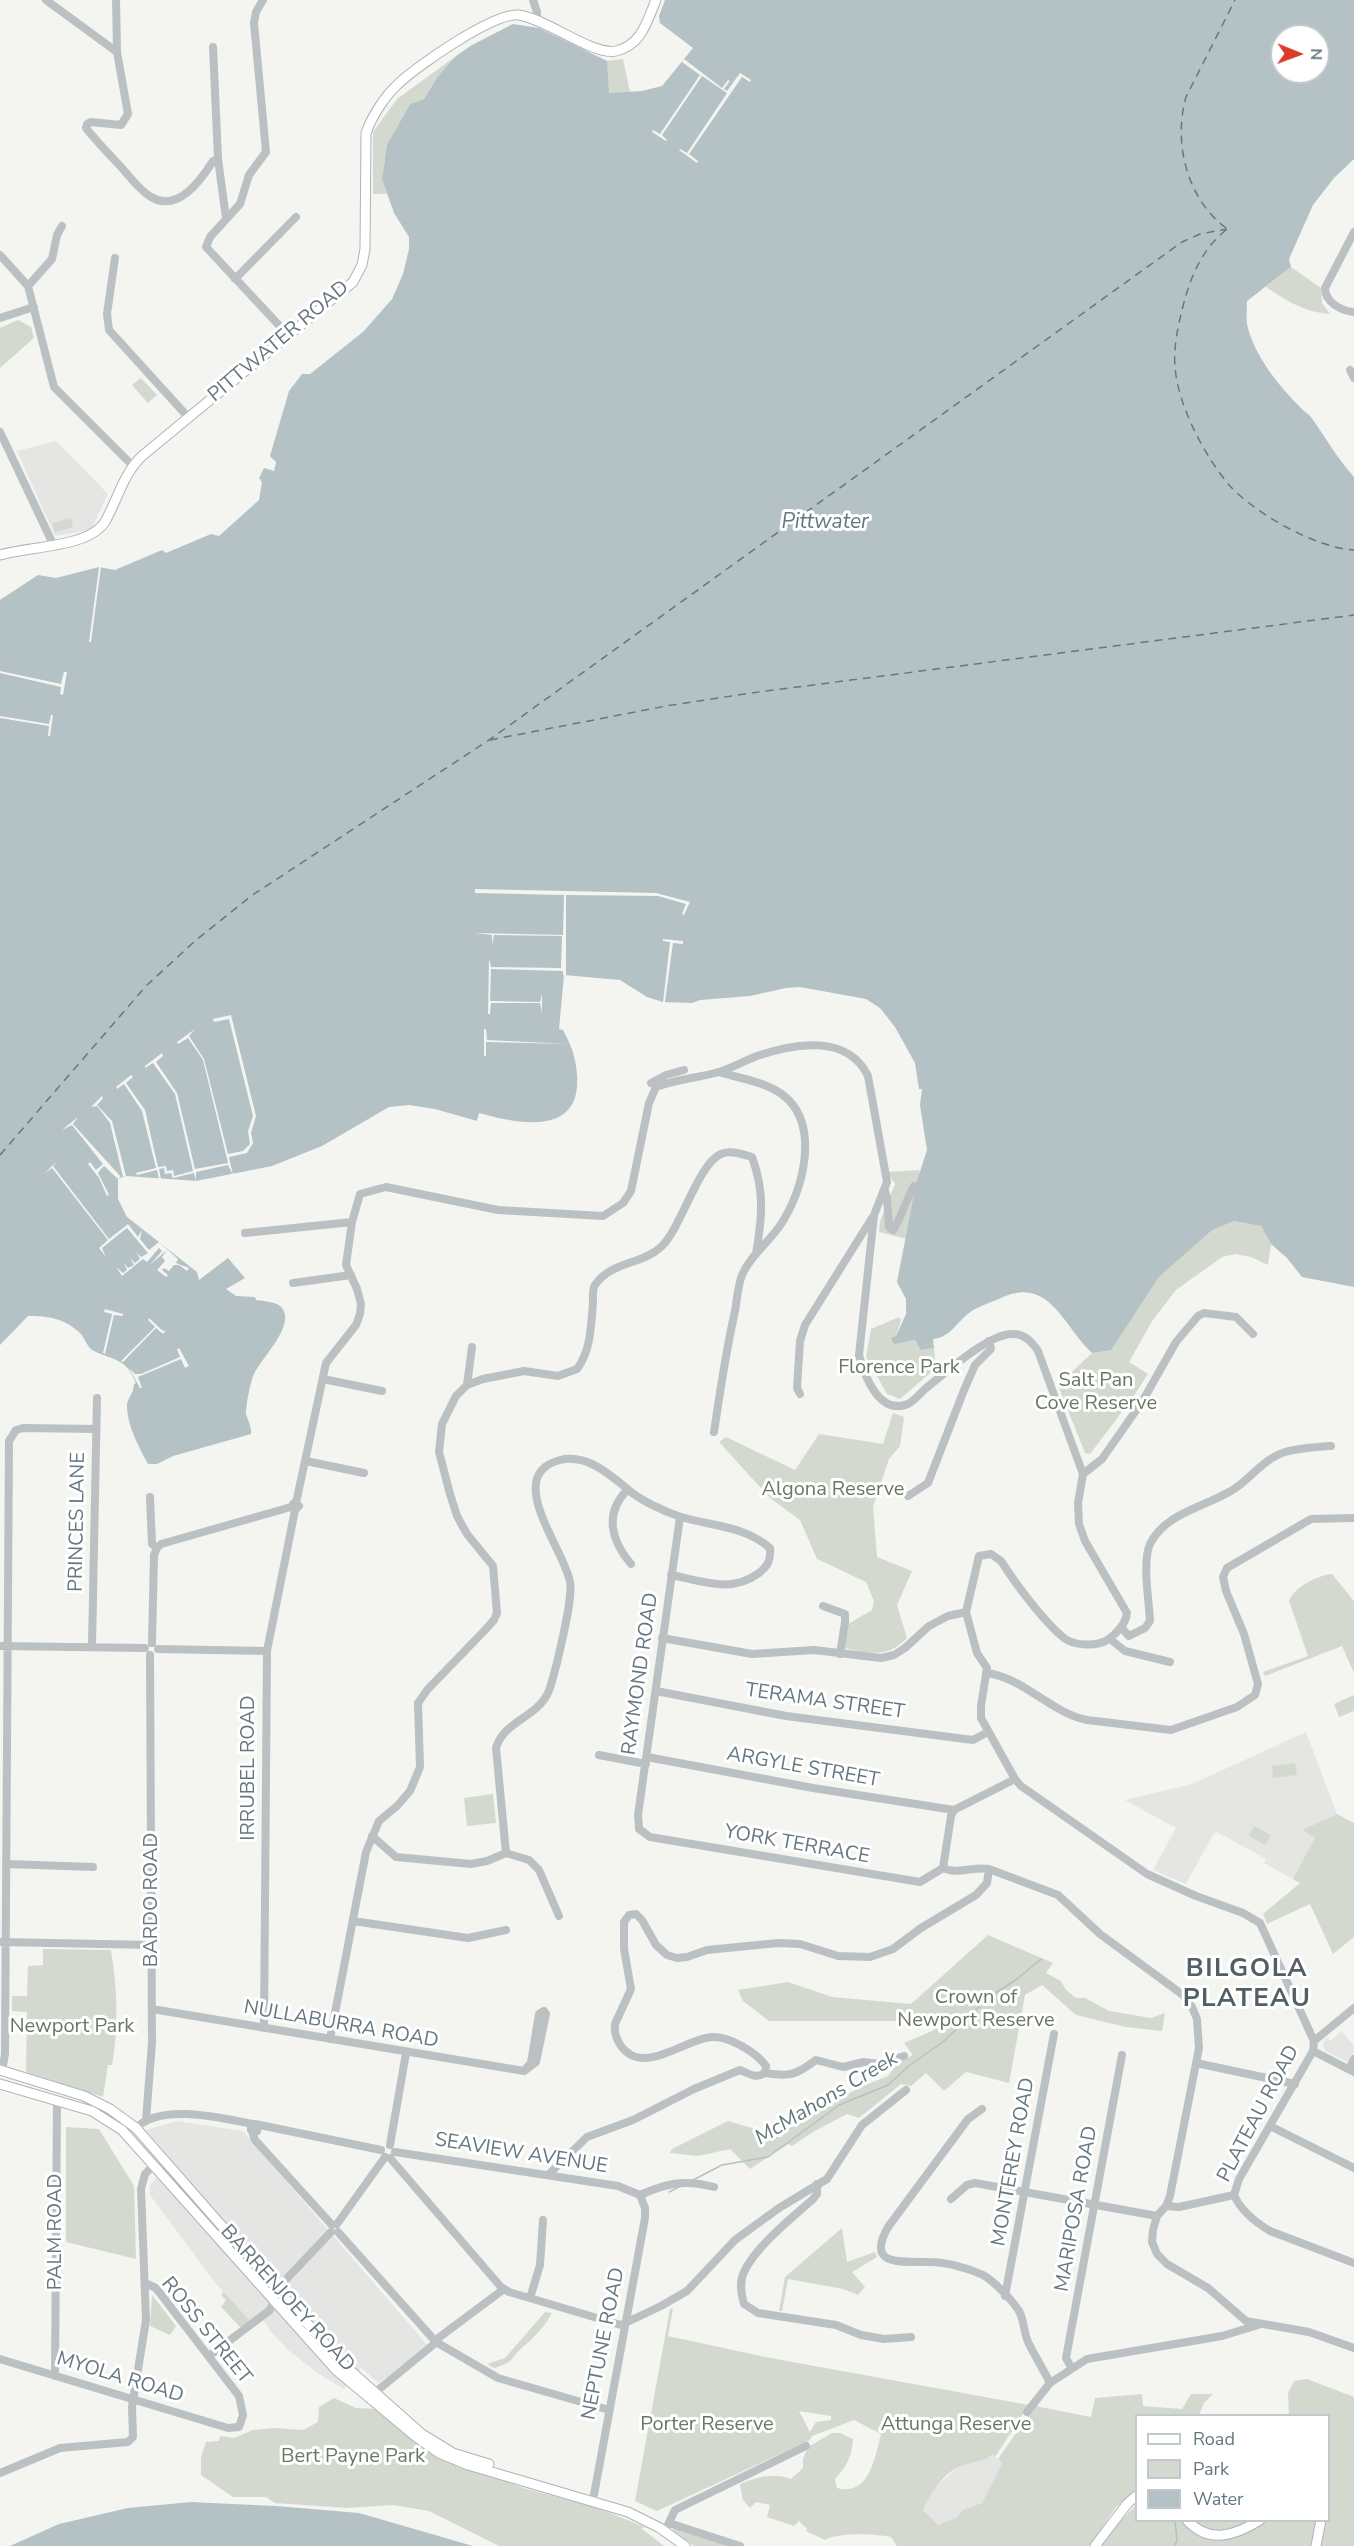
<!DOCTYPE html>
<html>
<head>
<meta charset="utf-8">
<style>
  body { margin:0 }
  #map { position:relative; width:1354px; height:2546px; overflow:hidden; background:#f4f4f1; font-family:"Nunito Sans",sans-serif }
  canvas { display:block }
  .legend { position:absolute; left:1135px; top:2414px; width:195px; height:108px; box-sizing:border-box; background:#fff; border:2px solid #c1c9cc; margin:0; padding:8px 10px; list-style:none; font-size:18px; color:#657880 }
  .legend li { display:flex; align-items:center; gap:12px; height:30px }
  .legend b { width:30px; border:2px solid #c1c9cc }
  .north { position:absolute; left:1270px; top:24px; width:60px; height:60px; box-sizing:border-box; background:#fff; border:2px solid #c1c9cc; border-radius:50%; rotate:91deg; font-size:16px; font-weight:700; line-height:24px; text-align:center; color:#657880 }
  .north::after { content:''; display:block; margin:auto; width:21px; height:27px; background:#da3c2b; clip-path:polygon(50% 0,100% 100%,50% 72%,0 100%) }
</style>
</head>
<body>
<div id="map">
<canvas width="1354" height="2546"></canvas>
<ul class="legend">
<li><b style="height:8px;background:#fff"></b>Road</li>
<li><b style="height:16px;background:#d4d9d0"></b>Park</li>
<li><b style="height:16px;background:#b4c2c5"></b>Water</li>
</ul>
<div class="north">N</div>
</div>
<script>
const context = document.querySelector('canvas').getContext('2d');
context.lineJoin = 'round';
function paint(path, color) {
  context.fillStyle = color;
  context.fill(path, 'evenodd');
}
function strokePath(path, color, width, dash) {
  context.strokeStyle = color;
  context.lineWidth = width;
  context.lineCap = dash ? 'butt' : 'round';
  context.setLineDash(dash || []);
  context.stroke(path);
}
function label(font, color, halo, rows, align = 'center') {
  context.font = font + ' "Nunito Sans",sans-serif';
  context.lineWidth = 6;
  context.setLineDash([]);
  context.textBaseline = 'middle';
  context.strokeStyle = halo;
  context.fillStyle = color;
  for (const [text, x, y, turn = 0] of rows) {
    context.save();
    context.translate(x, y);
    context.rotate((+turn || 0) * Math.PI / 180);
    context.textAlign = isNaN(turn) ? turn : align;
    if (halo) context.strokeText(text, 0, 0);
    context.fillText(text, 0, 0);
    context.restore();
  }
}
const built = new Path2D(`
  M56 441 108 494 91 530 55 536 17 451Z
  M1306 1732 1337 1814 1303 1830 1316 1838 1293 1879 1264 1863 1266 1859 1217 1832 1214 1833 1186 1884 1153 1870 1176 1828 1125 1800 1192 1784Z
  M1342 2031 1354 2046V2052L1348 2062 1325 2051 1323 2044 1327 2037 1330 2041Z
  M177 2121 243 2131 428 2346 379 2383 361 2368 344 2389 319 2374 288 2350 271 2332 263 2320 254 2327 217 2285 150 2195V2185L172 2161 146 2130Z
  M983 2444 1012 2475 960 2523 935 2537 911 2510Z`);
const green = new Path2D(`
  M456 56 438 76 424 99 410 104C395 132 375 161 387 194H373V132L397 99Z
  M623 59 630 92 608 94 607 61Z
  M1291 267 1321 288 1322 303 1330 314C1304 312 1287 301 1266 287Z
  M18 320 31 327 34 338 0 368V328Z
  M141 378 157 395 148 403 132 385Z
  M71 518 73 527 55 532 52 523Z
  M920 1170 907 1239 879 1232 880 1221 895 1184 887 1172Z
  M1234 1221 1261 1226 1271 1244 1268 1265 1251 1257 1235 1254 1222 1257 1176 1290 1152 1321 1129 1362 1148 1374 1131 1400 1090 1454 1085 1453 1058 1385 1092 1353 1111 1349 1159 1277 1212 1229Z
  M899 1317 901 1320 896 1336 898 1343 915 1340 922 1350 934 1348 936 1368 900 1399 887 1394 866 1357 871 1329Z
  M893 1413 904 1417 900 1446 889 1459 880 1486 903 1489 899 1492 879 1490 873 1506 877 1557 912 1571 897 1605 907 1638C887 1659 868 1653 843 1648L848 1624 872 1610 874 1601 866 1582 817 1559 800 1520 770 1498 719 1442 726 1437 795 1470 819 1434 883 1444Z
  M1332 1574 1354 1601V1673L1342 1646 1265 1676 1263 1672 1308 1656 1289 1601C1294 1587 1318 1575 1332 1574Z
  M1354 1695V1711L1339 1717 1334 1704Z
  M1295 1763 1297 1775 1273 1778 1272 1766Z
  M493 1794 496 1823 467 1826 464 1798Z
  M1337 1814 1354 1823V1937L1333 1954 1310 1904 1267 1924 1263 1914 1300 1883 1293 1879 1315 1838 1302 1830Z
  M1254 1826 1271 1835 1265 1845 1249 1836Z
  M988 1935 1053 1963 1046 1973 1061 1981 1066 1990 1076 1998H1085L1109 2011 1151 2018 1165 2013 1162 2031 1126 2027 1076 2015 1042 1985 1025 1995 1009 2083 966 2072 944 2091 926 2073 911 2086 901 2084 859 2118 847 2114 813 2132 792 2146 788 2144 750 2169 730 2149 698 2156 670 2153 672 2149 728 2121 782 2137 787 2129 801 2123 825 2106 863 2086 888 2076 898 2063 913 2055 904 2043 934 2030 929 2021H769L743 2001 738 1990 788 1982 832 1997 911 2004Z
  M43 1949 111 1950C117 1988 119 2027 112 2065H108L103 2097 26 2072 27 2012 12 2011V1996H27L28 1966 43 1965Z
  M66 2127 99 2129 134 2186 136 2259 66 2242Z
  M842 2228 847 2262 875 2252 877 2257 852 2272 865 2287 858 2295 843 2289 788 2279 782 2311H779L785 2277Z
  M224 2292 250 2321 241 2328 221 2307 226 2300 221 2295Z
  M152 2295 176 2326 170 2335 150 2326Z
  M673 2308 668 2336 765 2357 1029 2405 995 2457 993 2454C984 2462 971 2462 961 2466 943 2473 930 2494 923 2510L938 2525 956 2518 963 2510 982 2503 1002 2464 998 2459 1035 2406 1091 2417 1095 2398 1142 2394 1143 2406 1182 2409 1191 2394H1213L1204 2403 1199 2415 1136 2416V2491L1116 2507 1090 2546H897L891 2537C873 2534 840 2532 825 2540L806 2531 807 2529 799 2521 794 2526 767 2517 770 2505 756 2502 750 2508 743 2500 740 2484C756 2477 774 2472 791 2479L803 2468V2459L808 2447 832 2433H840L853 2439C852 2456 847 2466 835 2479L837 2488C870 2497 875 2456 881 2434L854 2420 812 2436 810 2440 657 2511 635 2501 670 2309ZM799 2411 831 2416V2420L816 2422 810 2432Z
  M545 2312 552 2313C544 2327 536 2336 524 2346 509 2358 516 2362 494 2368L487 2364 505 2358Z
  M1307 2379 1354 2397V2546H1321L1326 2521 1328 2520V2416L1289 2415 1288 2393 1294 2381Z
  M334 2398 356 2408 375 2409 443 2457 523 2488 595 2507 645 2527 641 2528 664 2546H499L429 2511 393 2505 347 2508 275 2503 266 2497H233L201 2475V2457L206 2442 219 2441 220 2436 234 2438 253 2430 275 2428 303 2430 318 2422 319 2407Z
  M1136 2505V2520L1182 2521C1207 2546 1221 2545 1252 2529 1257 2526 1263 2521 1269 2521 1283 2518 1301 2521 1316 2521L1312 2546H1101L1123 2518Z
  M1195 2521H1252C1230 2530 1215 2536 1195 2521Z
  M673 2527 731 2546H694L673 2530Z`);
const water = new Path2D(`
  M665 0H1354V159L1334 178 1313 205 1289 259 1291 267 1247 301C1247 308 1246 317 1247 324 1254 356 1279 386 1301 408 1304 412 1308 413 1311 417 1325 437 1338 459 1354 477V1287L1302 1277 1287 1258 1271 1244 1261 1226 1234 1221 1212 1230 1159 1277 1111 1350 1092 1353C1062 1325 1049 1274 999 1299 989 1303 977 1307 969 1313 956 1323 951 1337 933 1339L934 1348 921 1350 915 1340 894 1344 891 1338 896 1336 906 1314V1299L897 1282 916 1184 927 1150 920 1105 922 1089H919L915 1063 895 1027 880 1008 866 999 800 987 786 988 750 996 700 1000 692 1003 663 1002 647 997 620 980 564 975 559 1029 563 1030C567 1038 572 1047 574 1056 592 1134 532 1128 479 1113L477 1121 435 1109 409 1105 389 1107 322 1146 272 1166 196 1181 126 1176 118 1179V1199L127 1217 197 1272 199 1280 228 1258 245 1278 226 1289 236 1296 255 1297 256 1300C263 1301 278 1302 282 1308 296 1326 260 1359 253 1376 250 1385 246 1404 246 1413 247 1420 252 1426 251 1434L173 1456 157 1464H148C139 1447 127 1425 127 1406 127 1398 134 1394 134 1384L136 1383C126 1358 115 1361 94 1351 87 1348 85 1338 80 1333 64 1318 48 1316 28 1316L0 1345V600L38 575 56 578 99 567 115 570 162 550 166 553 211 534 219 536 259 500 262 482 259 478 264 468 274 471 276 462 270 456 289 391 302 374H310L363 332 392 299 403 274 409 249V237L394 213 382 179 387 145 410 104 424 99 438 76 456 56 472 45 513 24 539 28 607 61 609 93 642 91 662 86 693 48 660 23 659 16ZM1282 36H1318V72H1282Z
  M191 2502 276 2506 359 2513 473 2546H10L59 2524 128 2508Z`);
const pier = new Path2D(`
  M684 59 722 88 728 80 730 81 724 89 727 91 740 73 751 80 750 82 742 77 689 154 698 161 697 163 679 150 680 149 687 153 727 93 702 76 662 135 667 140 666 141 652 132 653 130 660 134 700 75 682 62Z
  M99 567H101L91 642H89Z
  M0 671 61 684 64 672H67L63 695 60 694 61 687 0 673Z
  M51 715H53L50 736H48L49 726 0 718V716L49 724Z
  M475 889 656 893 690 902 684 915 682 914 686 904 658 896 566 895V975H563V971L491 969 490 1001 540 1002 542 994V1013L540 1003H491L490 1014H488L489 958 491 967 561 968 562 936 494 935 492 945V935L475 933 563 935 564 895 475 893Z
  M663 939 683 941V944L673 943 665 1002H663L670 942 663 941Z
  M231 1015 256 1116 251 1133 253 1143 247 1153 229 1157 233 1175 228 1165 196 1172V1181L194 1173 173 1178 171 1173 165 1174 164 1168 159 1169 161 1179H159L157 1170 137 1175 136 1173 156 1168 142 1111 124 1084 117 1089 116 1087 131 1075 133 1077 126 1083 145 1110 158 1167 166 1166 167 1171 173 1170 174 1176 193 1171 175 1094 153 1063 145 1068V1066L162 1053 163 1056 156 1062 177 1093 195 1169 228 1163 203 1060 188 1038 178 1044 177 1042 195 1029 189 1036 204 1059 228 1154 243 1151 250 1144 248 1131 253 1116 229 1019 214 1022 213 1019Z
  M484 1029H486L487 1040 569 1044 486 1042V1056H484Z
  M102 1096 103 1098 97 1105 112 1121 126 1176 123 1177 110 1123 97 1106 91 1107Z
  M78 1117 73 1124 121 1177 118 1179 104 1166 100 1170 98 1173 109 1195 107 1196 99 1178 88 1164 90 1162 96 1170 103 1164 72 1125 62 1130Z
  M59 1159 53 1166 109 1239 128 1224 138 1237 142 1230 140 1239 149 1250 159 1242 178 1259 176 1263 189 1268 187 1271 179 1265H174L169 1271 164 1268 162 1270 168 1275 166 1277 157 1270 165 1261 162 1257 167 1250 150 1265 162 1251 159 1248 147 1262 143 1259 122 1276 116 1267 123 1273 127 1270 124 1263 128 1268 134 1265 130 1258 135 1263 140 1259 136 1252 141 1257 148 1253 127 1228 102 1248 106 1257 99 1248 108 1240 52 1168 44 1174Z
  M105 1309 123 1314V1316L114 1315 105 1354 103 1353 112 1314 104 1312Z
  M149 1318 163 1331 166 1330 163 1334 156 1328 123 1362 121 1361 155 1327 148 1320Z
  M179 1348 189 1366 185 1368 181 1359 138 1377 142 1388H140L129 1368 135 1374H141L180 1357 177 1349Z`);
const stream = new Path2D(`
  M693 2180 722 2165 768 2157 839 2105 888 2085 910 2065 944 2041 988 1998 1017 1979 1041 1959
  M669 2192 681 2186
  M1174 2546 1177 2541 1175 2520`);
const ferry = new Path2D(`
  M1226 228C1187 199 1173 143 1186 97L1235 0
  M1226 230C1205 247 1194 269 1186 295 1180 317 1173 344 1175 367 1178 406 1205 457 1230 486 1256 514 1316 548 1354 550
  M490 740 666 706 751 693 1354 615
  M0 1155 146 986 195 941 251 896 489 740 1182 242 1200 234 1227 229`);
const minor = new Path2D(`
  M46 0 117 52
  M116 0 117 52 128 114 121 125 91 122 87 124 86 128C97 142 109 154 121 167 130 177 139 190 151 197 178 213 201 180 213 161L218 159
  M263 0 256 12 254 23 266 152 249 175 240 204 210 237 206 247 289 336
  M533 0 537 12V19
  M213 47 218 159 226 218
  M1354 232 1325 288C1325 302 1341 311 1354 312
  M0 255 28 286 54 387 133 466
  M115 258 107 314 109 330 188 417
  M235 279 296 217
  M28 286 52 259 57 235 62 226
  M0 318 34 307
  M1350 370 1354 378
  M0 432 53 544
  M651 1083 666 1075 684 1070
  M885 1191 887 1197 889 1227 893 1230C898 1225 908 1196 914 1186
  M245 1233 352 1222
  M293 1283 351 1275
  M323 1379 382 1391
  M467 1385 472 1347
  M800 1394 797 1388 800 1341 805 1325 872 1218
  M714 1432C720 1391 726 1351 735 1311 737 1299 738 1285 742 1275 751 1254 772 1240 783 1221 804 1186 820 1124 783 1095 766 1082 739 1078 718 1072
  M306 1461 364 1473
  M1083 1474 1102 1459 1142 1402 1176 1342 1198 1316 1204 1313 1236 1317 1253 1334
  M627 1490C604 1514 611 1540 631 1564
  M908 1496 928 1483 964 1390 975 1365 991 1349 989 1341
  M150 1497 152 1544 157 1548
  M296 1503 326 1363 356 1325 360 1314 361 1304 357 1289 346 1265 352 1222 360 1194 386 1187 498 1210 603 1216 623 1203 631 1191 649 1103 656 1087C677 1079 698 1078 719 1072 732 1068 744 1061 757 1056 794 1043 848 1034 868 1076L887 1182 874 1215 859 1355C864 1375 879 1416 908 1404 914 1401 920 1394 925 1389 944 1374 989 1333 1013 1334 1025 1334 1032 1342 1038 1351L1083 1474 1078 1503 1079 1524 1085 1541 1127 1613C1126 1623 1117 1633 1109 1639 1098 1647 1074 1646 1064 1638 1044 1622 1015 1583 1001 1561L991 1554 979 1556 966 1612 977 1653 987 1668 981 1706V1718L1015 1779 1021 1786 1147 1874 1196 1896 1243 1913 1260 1923 1314 2041 1313 2051 1239 2179 1234 2195C1241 2211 1255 2222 1270 2231L1354 2263
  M680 1517 638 1815 639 1829 650 1837 920 1882 943 1868
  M157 1548 161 1544 291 1507 294 1503 299 1506 295 1510 291 1507
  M823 1606 845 1614V1622L840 1654
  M1121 1627 1129 1636 1145 1628 1150 1621C1149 1600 1142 1562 1150 1544 1166 1511 1211 1506 1237 1487 1253 1475 1266 1458 1285 1452 1300 1448 1316 1447 1331 1446
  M662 1638 752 1654 814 1650 881 1658 894 1655 905 1648 929 1626 948 1616 966 1612
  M1110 1639 1125 1651 1170 1662
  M152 1643 154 1555 157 1548
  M0 1646 145 1648
  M92 1646 97 1398
  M158 1649 267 1651
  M986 1673C1023 1677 1051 1713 1087 1720L1171 1730 1237 1707 1255 1695 1258 1684 1244 1634 1226 1591 1223 1577 1227 1568 1311 1519 1354 1518
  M656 1691 786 1716 973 1740 988 1732
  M599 1755 646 1764
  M647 1757 813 1788 954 1810
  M372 1836 396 1857 471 1864 487 1861 506 1853 496 1748C504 1721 536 1718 548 1693 552 1684 554 1672 557 1663 561 1644 573 1599 570 1582 565 1550 502 1475 560 1460 585 1454 607 1472 625 1487 639 1500 663 1511 681 1517 712 1526 745 1526 770 1548 771 1560 768 1566 759 1573 730 1594 703 1581 671 1575
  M506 1853 529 1860 539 1870 559 1916
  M6 1864 93 1867
  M943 1868C957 1875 974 1866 989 1869L1058 1895 1100 1934 1183 1995 1192 2007 1197 2019 1199 2048 1170 2196 1166 2206 1157 2216 1153 2230 1152 2242 1157 2254 1167 2264 1208 2288 1246 2321 1309 2332 1354 2348
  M943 1868 951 1816 954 1810 1015 1779
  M353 1921 468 1938 506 1930
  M1 1942 152 1945
  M152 2009 524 2071 536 2062 546 2014 544 2011 539 2014 531 2063 524 2071
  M264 2028 267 1651 295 1510
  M330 2039 366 1852 379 1821 397 1806 410 1791 420 1767 418 1703 428 1689 486 1629 494 1620 497 1613 493 1566 467 1534 457 1516 450 1494 439 1452 442 1424 456 1396 467 1385 483 1379 524 1371 558 1376 577 1369C591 1351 591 1325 593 1303 593 1298 592 1290 595 1285 611 1261 643 1265 662 1246 682 1226 698 1164 721 1154 731 1150 742 1154 752 1157 765 1192 762 1218 756 1254
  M1314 2041 1354 2008
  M1313 2051 1354 2072
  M1196 2063 1295 2084
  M1349 2069 1354 2059
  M2 2071 5 2054 9 1441 16 1430 23 1428 96 1429
  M765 2073C790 2077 796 2075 816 2060L843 2067 864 2062 878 2064 904 2056
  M982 2109 968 2119 888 2227C865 2268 903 2261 929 2262 946 2262 968 2268 983 2275 995 2282 1012 2300 1019 2311 1024 2320 1024 2333 1028 2342 1035 2356 1043 2369 1050 2383
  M146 2120 152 2043 150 1655
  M258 2125 257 2131 251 2130V2125L255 2124 381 2150
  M1270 2126 1354 2168
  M136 2128C161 2103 221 2118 253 2124
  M252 2131 255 2140 332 2225
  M390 2145 406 2053
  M395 2152 618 2186 640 2195
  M390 2158 501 2287 509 2292 621 2325 661 2306 687 2291 735 2240 779 2208 827 2179 862 2125 906 2090
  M548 2175 587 2137 633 2120 694 2089 740 2070C749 2074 756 2079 765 2073L766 2066C757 2053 732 2038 715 2037 687 2036 644 2078 621 2046 616 2039 614 2033 615 2024L631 1989 624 1949V1922L629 1915 636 1914 642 1920 656 1945 667 1955 677 1958 687 1957 707 1950 778 1943 800 1944 838 1956 870 1957 893 1949 921 1928 976 1895 987 1883 989 1869
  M817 2184V2194L813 2199C792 2218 756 2246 744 2272 739 2282 741 2293 744 2304L758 2313 836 2325 861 2335 884 2339 911 2337
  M640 2195C667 2183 685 2179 714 2187
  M951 2199 967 2185 975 2183 1157 2216
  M1166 2206 1179 2207 1234 2195
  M337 2224 385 2157
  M338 2232 436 2342 498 2378 609 2410
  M276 2290 331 2232
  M1005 2296 1054 2034
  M530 2298 540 2265 543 2220
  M209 2356 270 2310 274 2301
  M0 2359 228 2428 239 2427 243 2415 239 2396 156 2288 145 2283
  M1071 2367 1066 2358 1122 2055
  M55 2376 57 2101
  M372 2395 433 2345 437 2339 504 2289
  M1027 2412 1050 2383 1087 2359 1222 2336 1258 2325
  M0 2473 60 2448 128 2442 133 2437 132 2407 146 2320 141 2189 145 2174 154 2165
  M593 2500 645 2218V2208L640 2195
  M669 2523 740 2546
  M665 2531 675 2510 806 2446`);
const major = new Path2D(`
  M0 555C29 546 91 548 106 520 118 498 124 473 142 456L353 282 362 265 365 249 366 133C372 116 385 96 398 84 417 66 494 12 519 15 547 19 593 56 616 51 642 45 647 21 656 0
  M0 2070 84 2096 110 2109 136 2128 342 2363 422 2434 453 2453 489 2464
  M0 2084 92 2111 122 2130 336 2370 415 2436 439 2453 468 2465 628 2512 660 2528 685 2546
  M1187 2520C1209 2545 1236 2535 1260 2520
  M1095 2546 1127 2504 1136 2496
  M1316 2546 1321 2520`);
const streetNames = [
  ["PITTWATER ROAD",279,342,-40],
  ["PRINCES LANE",78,1522,-89],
  ["RAYMOND ROAD",641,1674,-82],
  ["TERAMA STREET",825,1702,8],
  ["IRRUBEL ROAD",249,1768,-90],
  ["ARGYLE STREET",803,1768,10],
  ["YORK TERRACE",797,1845,10],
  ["BARDO ROAD",152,1900,-90],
  ["NULLABURRA ROAD",341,2025,10],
  ["PLATEAU ROAD",1259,2114,-62],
  ["SEAVIEW AVENUE",521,2154,9],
  ["MONTEREY ROAD",1014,2162,-80],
  ["MARIPOSA ROAD",1077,2209,-80],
  ["PALM ROAD",56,2232,-90],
  ["BARRENJOEY ROAD",287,2299,48],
  ["ROSS STREET",206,2331,51],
  ["NEPTUNE ROAD",604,2344,-79],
  ["MYOLA ROAD",120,2378,17]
];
const parkNames = [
  ["Florence Park",899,1368],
  ["Salt Pan",1096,1381],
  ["Cove Reserve",1096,1404],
  ["Algona Reserve",833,1490],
  ["Crown of",976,1998],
  ["Newport Reserve",976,2021],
  ["Newport Park",72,2027],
  ["Porter Reserve",707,2425],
  ["Attunga Reserve",956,2425],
  ["Bert Payne Park",353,2457]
];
const waterNames = [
  ["Pittwater",825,523],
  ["McMahons Creek",827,2099,-31]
];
const districtNames = [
  ["BILGOLA",1247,1970],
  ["PLATEAU",1247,2000]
];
paint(built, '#e5e5e4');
paint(green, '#d4d9d0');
paint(water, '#b4c2c5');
paint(pier, '#f4f4f1');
strokePath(stream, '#b4c2c5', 1.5);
strokePath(ferry, '#607a7e', 1.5, [8, 6]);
strokePath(major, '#aeb4b7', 11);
strokePath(minor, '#bbc0c2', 8);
strokePath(major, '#fff', 9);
label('20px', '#657880', '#fff', streetNames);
label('20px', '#6a7863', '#fff', parkNames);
label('italic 21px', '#607a7e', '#fff', waterNames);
context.letterSpacing = '1.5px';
label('bold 26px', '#526066', '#fff', districtNames);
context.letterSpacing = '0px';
</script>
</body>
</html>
